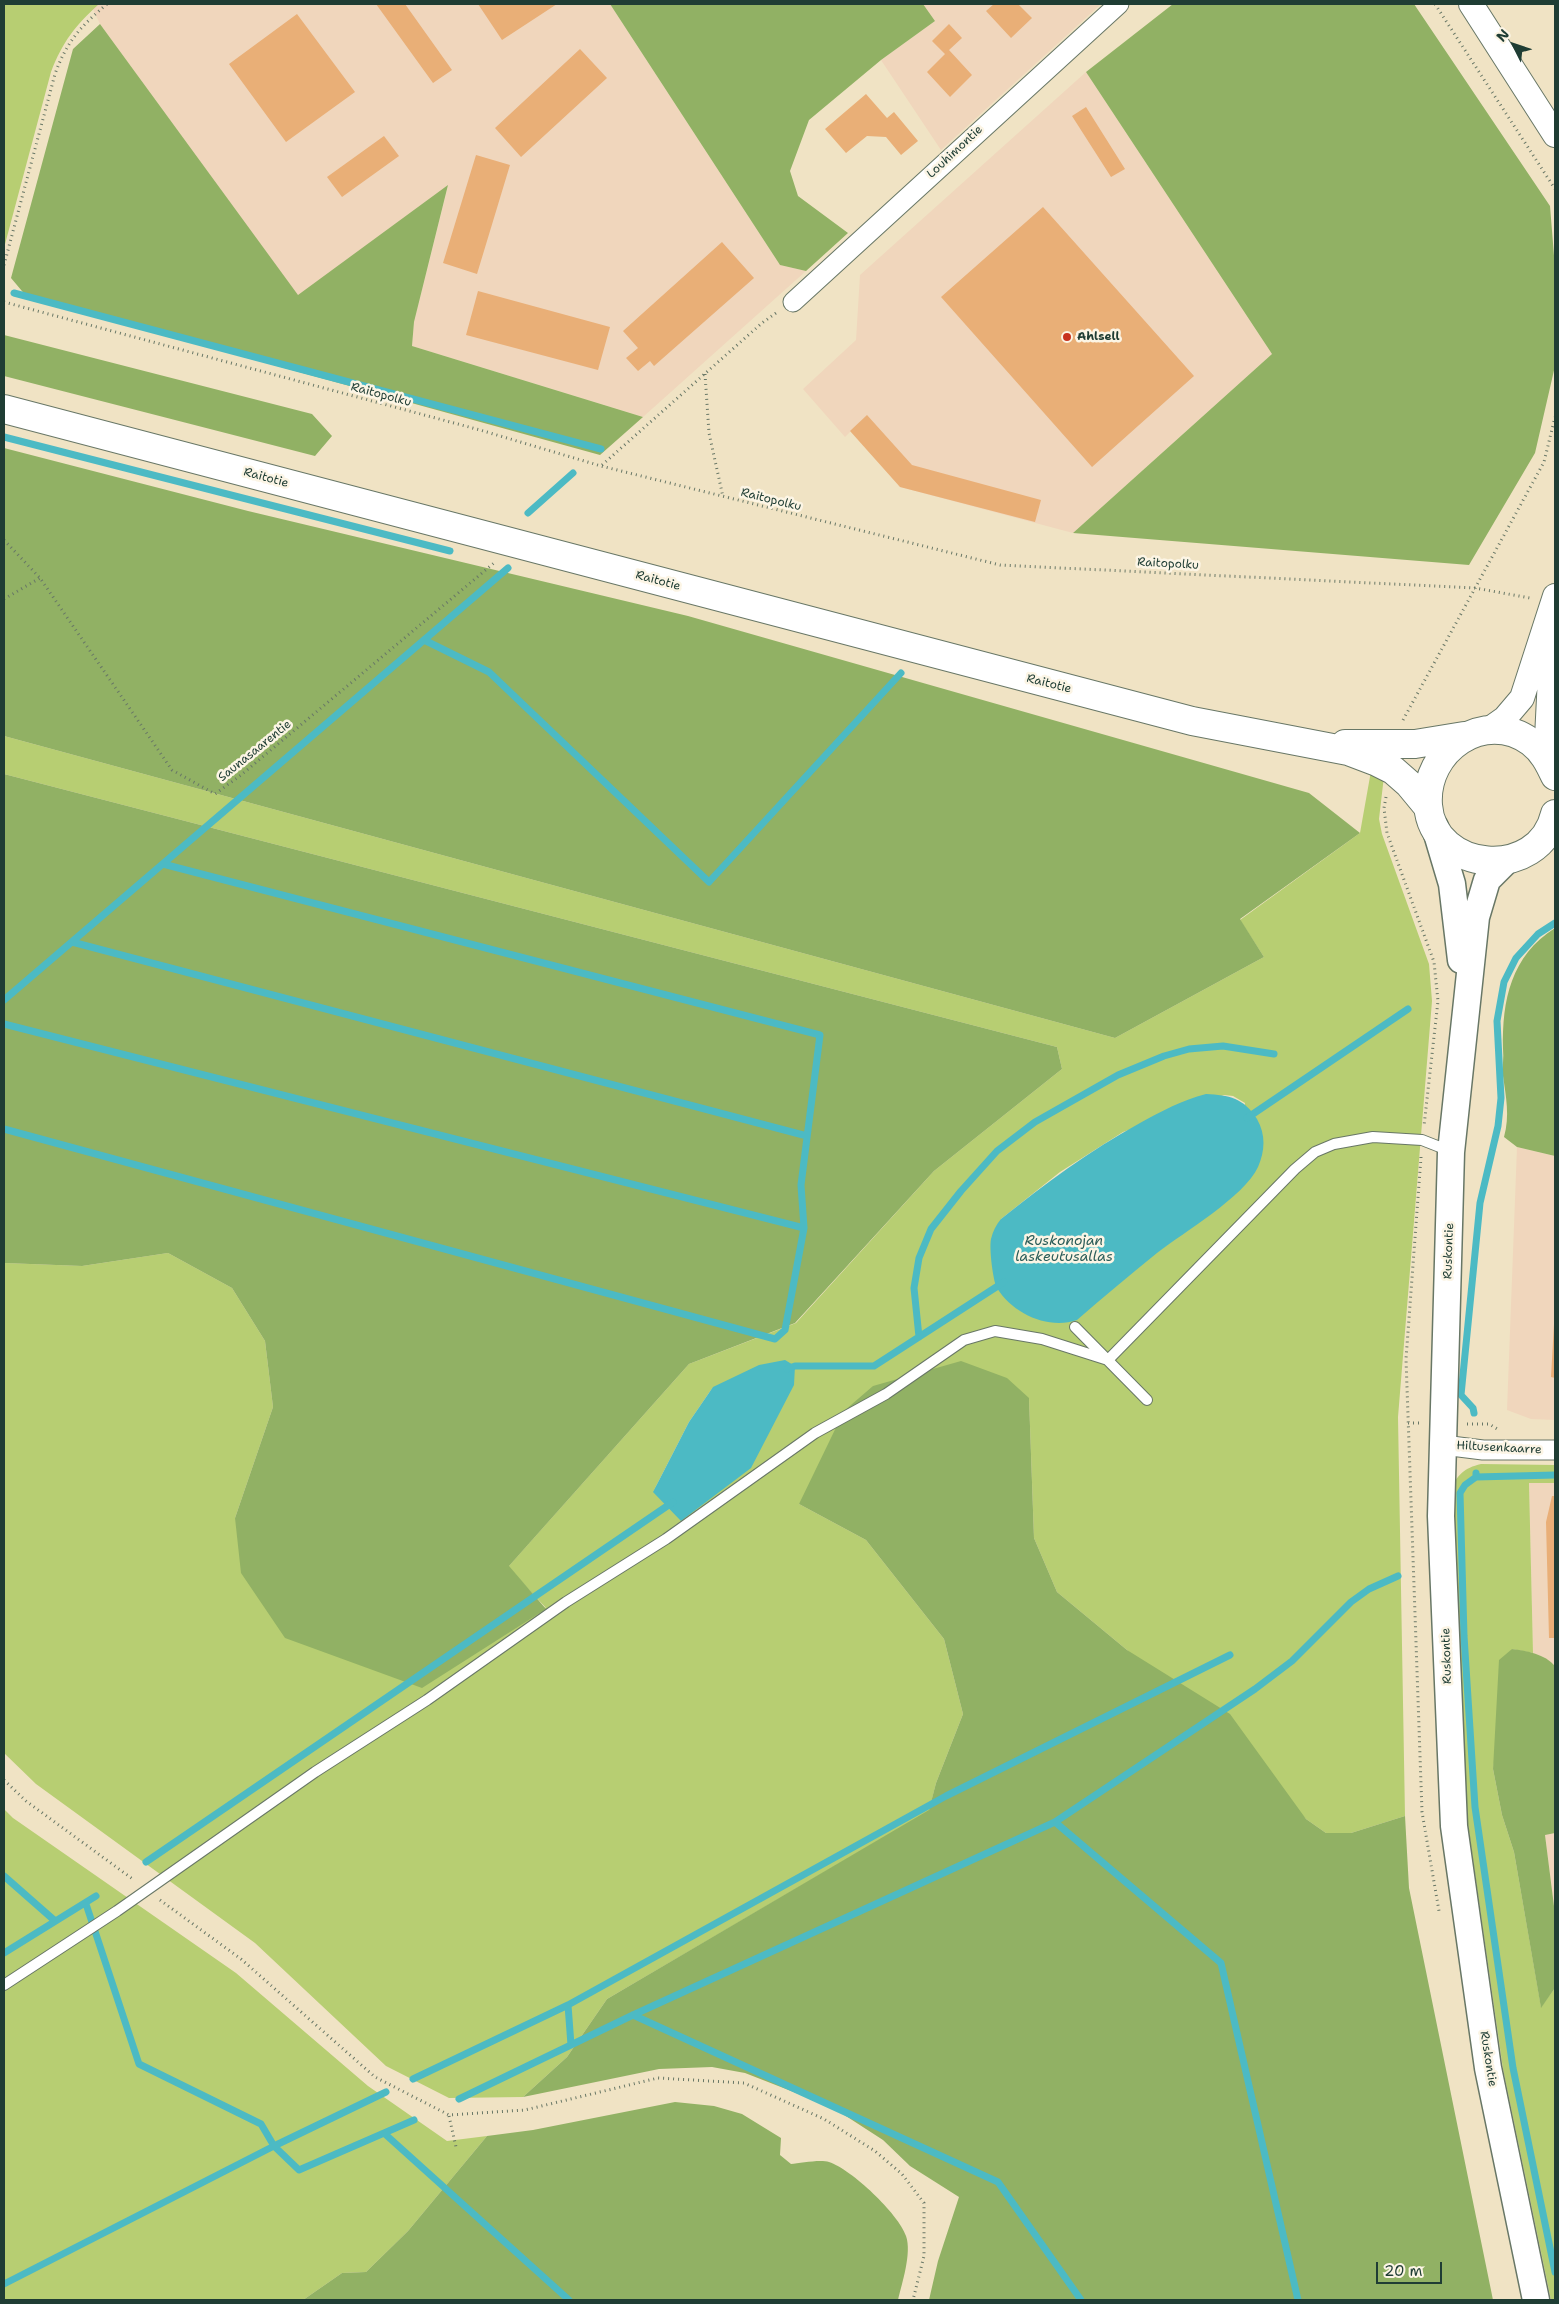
<!DOCTYPE html>
<html>
<head>
<meta charset="utf-8">
<style>
  body { margin:0 }
  #map { position:relative; width:1559px; height:2304px; overflow:hidden; background:#f0e3c4; font-family:"Shantell Sans",sans-serif }
  canvas { display:block }
  .frame { position:absolute; inset:0; border:5px solid #1f3d34; pointer-events:none }
  .north { position:absolute; left:1489px; top:20px; width:50px; height:50px; -webkit-text-stroke:4px #fcf5e5; paint-order:stroke; rotate:311deg; font-size:14px; font-weight:700; line-height:20px; text-align:center; color:#1f3d34 }
  .north::after { content:''; display:block; margin:auto; width:18px; height:22px; background:#1f3d34; clip-path:polygon(50% 0,100% 100%,50% 72%,0 100%) }
  .scale { position:absolute; left:1376px; top:2262px; width:66px; height:22px; box-sizing:border-box; border:2px solid #1f3d34; border-top:0; padding-left:6px; font-size:15px; line-height:18px; white-space:nowrap; color:#1f3d34; -webkit-text-stroke:4px #fcf5e5; paint-order:stroke }
</style>
</head>
<body>
<div id="map">
<canvas width="1559" height="2304"></canvas>
<div class="frame"></div>
<div class="north">N</div>
<div class="scale">20 m</div>
</div>
<script>
const context = document.querySelector('canvas').getContext('2d');
context.lineJoin = 'round';
function paint(path, color) {
  context.fillStyle = color;
  context.fill(path, 'evenodd');
}
function strokePath(path, color, width, dash) {
  context.strokeStyle = color;
  context.lineWidth = width;
  context.lineCap = dash ? 'butt' : 'round';
  context.setLineDash(dash || []);
  context.stroke(path);
}
function label(font, color, halo, rows, align = 'center') {
  context.font = font + ' "Shantell Sans",sans-serif';
  context.lineWidth = 5;
  context.setLineDash([]);
  context.textBaseline = 'middle';
  context.strokeStyle = halo;
  context.fillStyle = color;
  for (const [text, x, y, turn = 0] of rows) {
    context.save();
    context.translate(x, y);
    context.rotate((+turn || 0) * Math.PI / 180);
    context.textAlign = isNaN(turn) ? turn : align;
    if (halo) context.strokeText(text, 0, 0);
    context.fillText(text, 0, 0);
    context.restore();
  }
}
const built = new Path2D(`
  M93 4H610L780 265 806 271 643 417 412 346 414 322 448 186 298 296 100 24 91 5Z
  M923 4H1101L941 150 881 60 935 21Z
  M1086 72 1272 354 1073 533 900 487 851 431 845 437 803 389 856 340 860 275Z
  M1517 1147 1555 1156V1420L1531 1419 1507 1410Z
  M1529 1482 1555 1483V1666L1545 1658 1533 1653Z
  M1555 1833V1914L1545 1834Z`);
const green = new Path2D(`
  M4 4H99C75 26 63 41 51 72L4 248Z
  M4 736 1115 1038 1264 957 1240 920 1360 833 1371 771 1384 776 1379 819 1382 834 1429 964 1432 1001 1398 1417 1405 1816 1351 1833H1326L1306 1819 1127 1650 1057 1592 1034 1538 1029 1398 799 1504 866 1540 944 1639 963 1714 936 1783 929 1811 607 1999 567 2057 523 2097 449 2098 386 2066 255 1943 36 1784 4 1753V1263L82 1266 168 1253 232 1288 265 1341 273 1407 235 1518 546 1608 508 1567 689 1364 796 1323 934 1171 1062 1069 1057 1047 4 774ZM1224 1095 1233 1096 1245 1103 1237 1192 1156 1253 1001 1219 1060 1172 1123 1132ZM713 1387 653 1492 689 1422Z
  M1481 1464 1555 1465V1483H1529L1533 1653 1512 1649 1493 1769 1502 1815 1514 1852 1541 2007 1555 1988V2300H1551L1503 2069 1466 1810 1450 1491C1457 1475 1464 1468 1481 1464Z
  M4 1809 13 1818 236 1973 368 2086 447 2141 487 2136 408 2231 366 2272 342 2273 303 2300H4Z`);
const forest = new Path2D(`
  M610 4H923L935 21 881 60 809 120 790 171 798 196 848 233 806 271 780 265Z
  M1173 4H1414L1550 206 1555 268V366L1535 453 1469 565 1073 533 1272 354 1086 72Z
  M100 24 298 295 448 185 414 322 412 346 643 417 600 455 27 297 11 278 73 49Z
  M4 335 312 414 332 436 315 456 4 376Z
  M4 448 248 511 688 616 1309 793 1360 833 1240 919 1264 957 1115 1038 4 736Z
  M4 774 1057 1047 1062 1069 934 1171 795 1323 689 1364 509 1566 546 1609 422 1688 285 1638 241 1573 235 1518 273 1407 265 1341 232 1288 168 1253 82 1266 4 1263Z
  M1555 928V1156L1517 1147 1504 1137C1510 1116 1506 1097 1503 1076 1502 1067 1504 1058 1503 1049 1502 1000 1511 956 1555 928Z
  M961 1361 1007 1378 1029 1398 1034 1538 1057 1592 1127 1650 1230 1714 1306 1819 1326 1833H1351L1405 1816 1409 1888 1493 2300H929L938 2261 959 2197 910 2166 883 2140 832 2107 745 2073 712 2067 659 2069 523 2097 567 2057 607 1999 929 1810 936 1783 963 1714 944 1639 866 1540 799 1504 844 1411 873 1386Z
  M1512 1649C1527 1651 1545 1654 1555 1666L1554 1688H1555V1833L1545 1835 1555 1914V1988L1541 2008 1514 1852 1502 1815 1493 1769 1499 1660Z
  M675 2102 714 2106 742 2114 781 2138 780 2155 791 2164C800 2163 821 2159 829 2162 851 2169 899 2214 906 2236 912 2253 902 2283 898 2300H303L342 2273 366 2272 408 2231 487 2136 533 2130Z`);
const water = new Path2D(`
  M1206 1094C1229 1095 1244 1098 1257 1119 1266 1135 1265 1151 1258 1167 1244 1197 1184 1232 1157 1253 1130 1275 1103 1297 1077 1320 1049 1330 1013 1314 997 1288 993 1281 989 1248 991 1239 993 1231 996 1225 1001 1219 1046 1183 1089 1151 1140 1123 1162 1111 1182 1100 1206 1094Z
  M785 1360 795 1366 794 1385 751 1468 681 1521 653 1492 689 1422 713 1387 759 1365Z`);
const stream = new Path2D(`
  M14 293 601 449
  M4 437 450 551
  M528 513 573 473
  M424 640 489 672 709 882 901 673
  M72 942 807 1136
  M4 1000 508 568
  M4 1024 804 1228
  M1247 1118 1408 1009
  M4 1129 775 1339 785 1330 804 1228 801 1185 820 1035 163 864
  M919 1337 914 1288 919 1258 931 1229 961 1191 997 1151 1035 1122 1118 1075 1164 1056 1189 1049 1223 1046 1274 1054
  M787 1369 795 1366H874L1004 1282
  M1474 1413 1473 1408 1461 1395 1480 1203 1498 1126 1501 1098 1497 1021 1504 982 1516 958 1538 934 1555 923
  M1476 1473V1477L1465 1485 1460 1493 1464 1636 1475 1807 1513 2068 1555 2272
  M1476 1477 1555 1475
  M1055 1822 1221 1963 1298 2300
  M146 1862 673 1502
  M4 1876 54 1920
  M86 1904 139 2064 261 2124 274 2146 299 2170 414 2120
  M4 1953 96 1896
  M568 2005 571 2045
  M633 2015 998 2182 1081 2300
  M413 2079 568 2005 946 1796 1230 1655
  M459 2099 633 2015 1055 1822 1255 1689 1292 1661 1351 1602 1369 1589 1398 1576
  M385 2134 569 2300
  M4 2284 274 2146 386 2092`);
const building = new Path2D(`
  M376 4H405L452 70 433 83Z
  M478 4H557L502 40Z
  M994 4H1018L1032 18 1011 38 986 11Z
  M297 14 355 92 286 142 229 64Z
  M949 24 962 38 949 50 972 75 950 97 927 72 945 54 932 41Z
  M580 49 607 78 521 157 495 128Z
  M866 94 887 118 894 112 918 141 901 155 886 137 867 136 846 153 825 129Z
  M1086 107 1125 169 1111 177 1072 116Z
  M384 136 399 156 342 197 327 177Z
  M476 155 510 165 477 274 443 263Z
  M1043 207 1194 376 1092 467 941 297Z
  M722 242 754 278 654 366 650 361 638 371 626 358 638 348 623 331Z
  M478 291 610 327 598 370 466 335Z
  M867 415 912 465 1041 500 1035 522 900 487 850 431Z
  M1554 1324H1555V1378L1551 1377Z
  M1552 1496H1555V1638H1549L1546 1522Z`);
const path = new Path2D(`
  M1435 4 1555 189
  M4 265 55 74C67 41 81 26 107 4
  M4 302 480 430 601 466 1000 565 1475 588 1530 598
  M705 374 709 433 723 497
  M602 465 762 323 776 313
  M4 540 40 578 172 770 215 794 241 775 494 563
  M4 599 40 578
  M1403 720 1544 462 1555 417
  M1386 797 1384 808 1387 833 1434 962 1438 1001 1424 1126
  M1421 1157 1406 1359 1422 1812 1439 1911
  M1408 1423H1420
  M1467 1424H1489L1499 1430
  M4 1780 26 1801 134 1880
  M160 1900 241 1959 375 2077 449 2115 525 2110 658 2078 744 2083 824 2119 875 2151 902 2174 924 2203V2256L913 2300
  M449 2116 456 2147`);
const service = new Path2D(`
  M1075 1327 1147 1400
  M4 1985 117 1911 315 1772 427 1700 566 1602 666 1539 815 1433 886 1394 964 1340 995 1331 1042 1339 1108 1360 1295 1169 1315 1152 1334 1144 1373 1137 1422 1140 1450 1151`);
const minor = new Path2D(`
  M793 302 1119 4
  M1443 1445 1483 1450H1555`);
const tertiary = new Path2D(`
  M1471 4 1555 135
  M1488 730 1505 718 1522 698 1555 596
  M1546 758 1552 637`);
const secondary = new Path2D(`
  M1435 827 1452 884 1461 960
  M1506 861 1487 880 1476 917 1451 1152 1441 1516 1454 1826 1488 2068 1536 2300`);
const primary = new Path2D(`
  M4 409 1192 721 1348 751 1377 762 1393 770 1409 784 1428 807
  M1345 744H1415L1464 736
  M1555 776C1549 763 1543 751 1531 742 1484 708 1424 750 1428 805 1433 873 1539 882 1555 814`);
const markers = [
  [1067,337,5,"#c8321e"]
];
const streetNames = [
  ["Louhimontie",955,152,-43],
  ["Raitopolku",381,395,15],
  ["Raitotie",266,478,15],
  ["Raitopolku",771,500,14],
  ["Raitopolku",1168,564,3],
  ["Raitotie",658,581,15],
  ["Raitotie",1049,684,14],
  ["Saunasaarentie",255,751,-39],
  ["Ruskontie",1449,1251,-88],
  ["Hiltusenkaarre",1499,1448,3],
  ["Ruskontie",1447,1656,-92],
  ["Ruskontie",1488,2059,81]
];
const poiNames = [
  ["Ahlsell",1077,337]
];
const waterNames = [
  ["Ruskonojan",1064,1241],
  ["laskeutusallas",1064,1257]
];
paint(built, '#f0d6bc');
paint(green, '#b7ce72');
paint(forest, '#91b164');
paint(water, '#4cbac4');
strokePath(stream, '#4cbac4', 7);
paint(building, '#e9af77');
strokePath(service, '#687766', 12);
strokePath(minor, '#687766', 21);
strokePath(tertiary, '#687766', 26);
strokePath(secondary, '#687766', 29);
strokePath(primary, '#687766', 30);
strokePath(path, '#687766', 3, [1, 4]);
strokePath(service, '#fff', 10);
strokePath(minor, '#fff', 19);
strokePath(tertiary, '#fff', 24);
strokePath(secondary, '#fff', 26);
strokePath(primary, '#fff', 28);
for (const [x, y, r, color] of markers) {
  const dot = new Path2D();
  dot.arc(x, y, r, 0, 2 * Math.PI);
  context.fillStyle = color;
  context.fill(dot);
  strokePath(dot, '#fcf5e5', 2);
}
label('12px', '#1f3d34', '#fcf5e5', streetNames);
label('bold 12px', '#1f3d34', '#fcf5e5', poiNames, 'left');
label('italic 14px', '#2a5c58', '#fcf5e5', waterNames);
</script>
</body>
</html>
